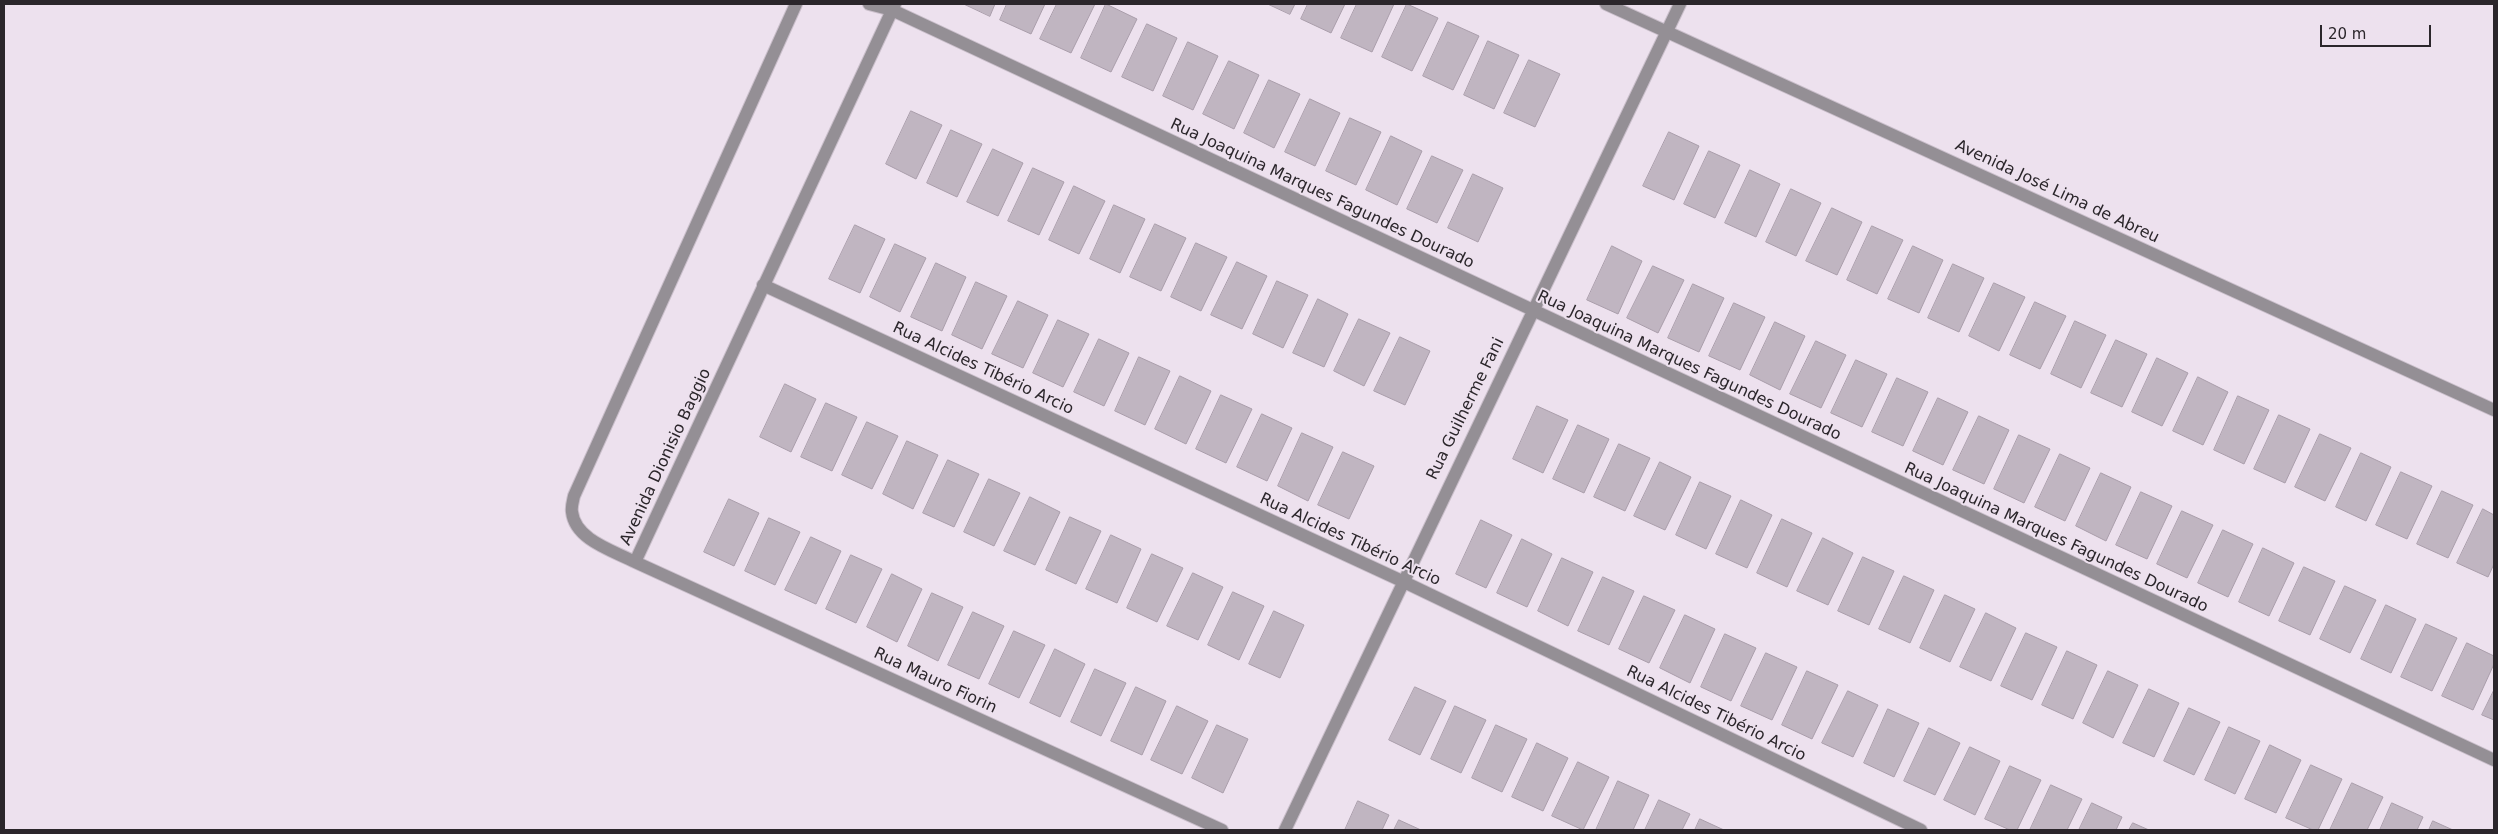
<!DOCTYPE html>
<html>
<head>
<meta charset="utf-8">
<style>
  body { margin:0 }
  #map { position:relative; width:2498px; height:834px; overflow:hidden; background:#ede1ee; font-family:"DejaVu Sans",sans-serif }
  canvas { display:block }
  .frame { position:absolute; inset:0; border:5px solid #2b262b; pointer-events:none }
  .scale { position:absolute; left:2320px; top:25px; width:111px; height:22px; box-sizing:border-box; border:2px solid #2b262b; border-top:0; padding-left:6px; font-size:15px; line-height:18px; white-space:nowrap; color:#2b262b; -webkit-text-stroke:4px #ede1ee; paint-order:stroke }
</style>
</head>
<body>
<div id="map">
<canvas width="2498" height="834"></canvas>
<div class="frame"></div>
<div class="scale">20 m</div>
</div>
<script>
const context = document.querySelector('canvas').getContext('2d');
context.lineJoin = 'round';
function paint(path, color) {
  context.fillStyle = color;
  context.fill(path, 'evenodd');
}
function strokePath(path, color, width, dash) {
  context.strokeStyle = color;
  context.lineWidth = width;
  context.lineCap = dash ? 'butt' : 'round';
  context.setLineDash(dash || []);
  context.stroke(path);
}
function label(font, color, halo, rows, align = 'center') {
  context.font = font + ' "DejaVu Sans",sans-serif';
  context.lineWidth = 4;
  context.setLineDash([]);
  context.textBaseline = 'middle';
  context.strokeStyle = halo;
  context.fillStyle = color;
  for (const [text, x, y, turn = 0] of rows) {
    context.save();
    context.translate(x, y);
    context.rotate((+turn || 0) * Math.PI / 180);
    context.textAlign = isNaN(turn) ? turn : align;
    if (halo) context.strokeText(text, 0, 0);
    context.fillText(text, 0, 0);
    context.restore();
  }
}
const building = new Path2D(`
  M964 4H995L990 16Z
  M1007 4H1045L1031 34 1000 20Z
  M1057 4H1095L1071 53 1040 39Z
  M1106 4 1137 19 1111 72 1081 58Z
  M1268 4H1295L1290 14Z
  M1308 4H1345L1331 33 1301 19Z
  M1357 4H1394L1372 52 1341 38Z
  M1407 4 1438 18 1412 71 1382 57Z
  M1448 22 1479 36 1453 90 1423 76Z
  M1147 24 1177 38 1153 91 1122 77Z
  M1488 41 1519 55 1494 109 1464 95Z
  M1188 42 1218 56 1193 110 1163 96Z
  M1529 60 1560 74 1535 127 1504 113Z
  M1229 61 1259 75 1234 129 1203 114Z
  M1269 80 1300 94 1274 148 1244 133Z
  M1310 99 1340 113 1315 166 1285 152Z
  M911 111 942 125 916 179 886 164Z
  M1350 118 1381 132 1356 185 1326 171Z
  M951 130 982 144 957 197 927 183Z
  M1669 132 1699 146 1674 200 1643 186Z
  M1391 136 1422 151 1397 205 1366 190Z
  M993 149 1023 163 998 216 967 202Z
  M1709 151 1740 165 1715 218 1684 204Z
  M1432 156 1463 170 1437 223 1407 209Z
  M1033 168 1064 182 1039 235 1008 221Z
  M1750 170 1780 184 1756 237 1725 223Z
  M1473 174 1503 188 1478 242 1448 228Z
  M1074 186 1105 201 1079 254 1049 240Z
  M1791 189 1821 203 1796 256 1766 242Z
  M1114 205 1145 219 1120 273 1090 259Z
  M1832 208 1862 222 1837 275 1806 261Z
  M1155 224 1186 238 1161 291 1130 277Z
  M855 225 885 239 860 293 829 279Z
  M1872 226 1903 240 1877 294 1847 280Z
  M1196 243 1227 257 1201 311 1171 297Z
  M895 244 926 258 900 312 870 297Z
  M1612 246 1642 261 1618 314 1587 300Z
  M1913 246 1943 260 1919 313 1888 299Z
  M1237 262 1267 276 1242 329 1211 315Z
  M936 263 966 277 942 331 911 317Z
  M1953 264 1984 278 1959 332 1928 318Z
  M1653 266 1684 280 1658 333 1627 318Z
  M1277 281 1308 295 1283 348 1253 334Z
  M976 282 1007 296 982 349 952 335Z
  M1994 283 2025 297 1999 351 1969 336Z
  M1693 284 1724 298 1699 352 1668 338Z
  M1318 299 1348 314 1324 367 1293 353Z
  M1018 301 1048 315 1023 368 992 354Z
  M2035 302 2066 316 2040 369 2010 355Z
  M1734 303 1765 317 1740 370 1709 356Z
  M1359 319 1390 333 1364 386 1334 371Z
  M1058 320 1089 334 1063 387 1033 373Z
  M2075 321 2106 335 2081 388 2051 374Z
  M1775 322 1805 336 1780 390 1750 375Z
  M1400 337 1430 351 1405 405 1374 391Z
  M1099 339 1129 353 1104 406 1074 392Z
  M2116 340 2147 354 2122 407 2091 393Z
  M1816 341 1846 355 1821 408 1790 394Z
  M1139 357 1170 371 1145 425 1115 411Z
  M2157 358 2188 373 2162 426 2132 412Z
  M1856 360 1887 374 1862 427 1831 413Z
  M1180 376 1211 391 1186 444 1155 429Z
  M2198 377 2228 392 2203 445 2173 431Z
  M1897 378 1928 392 1903 446 1872 432Z
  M785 384 816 399 791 452 760 437Z
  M1221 395 1252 409 1226 463 1196 449Z
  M2238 396 2269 410 2244 464 2214 450Z
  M1938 398 1968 412 1943 465 1913 451Z
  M826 403 857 417 832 471 801 457Z
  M1537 406 1568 420 1543 473 1513 459Z
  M1262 414 1292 428 1267 481 1237 467Z
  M2279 415 2310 429 2285 483 2254 469Z
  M1979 416 2009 430 1984 484 1953 470Z
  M867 422 898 436 872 489 842 475Z
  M1578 425 1609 439 1584 493 1553 479Z
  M1302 433 1333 447 1308 501 1278 486Z
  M2320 434 2351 448 2325 501 2295 487Z
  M2019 435 2050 449 2024 503 1994 489Z
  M907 441 938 455 913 509 883 494Z
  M1619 444 1650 458 1625 511 1594 497Z
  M1343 452 1374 466 1349 519 1318 505Z
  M2361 453 2391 467 2366 521 2336 507Z
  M2060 454 2090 468 2065 521 2035 507Z
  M948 460 979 474 954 527 923 513Z
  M1660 462 1691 477 1665 530 1634 516Z
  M2401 472 2432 486 2407 539 2376 525Z
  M2101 473 2131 487 2106 541 2076 526Z
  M989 479 1020 493 994 546 964 532Z
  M1700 482 1731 496 1706 549 1676 535Z
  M2442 491 2473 505 2448 558 2417 544Z
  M2141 492 2172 506 2147 559 2116 545Z
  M1030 497 1060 512 1035 565 1004 551Z
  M729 499 759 513 734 566 704 552Z
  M1741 500 1772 515 1747 568 1716 554Z
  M2483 509 2494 515V564L2488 577 2457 563Z
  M2182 511 2213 525 2187 578 2157 564Z
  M1070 517 1101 531 1076 584 1046 570Z
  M769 518 800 532 775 585 745 571Z
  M1782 519 1812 533 1787 587 1757 573Z
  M1481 520 1512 535 1486 588 1456 574Z
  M2223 530 2253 544 2228 597 2198 583Z
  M1111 535 1141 549 1117 603 1086 589Z
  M811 537 841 551 816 604 785 590Z
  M1823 538 1853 553 1828 605 1797 591Z
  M1522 539 1552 554 1527 607 1497 593Z
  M2263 548 2294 563 2269 616 2239 602Z
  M1152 554 1183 568 1157 622 1127 608Z
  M851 555 882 569 856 623 826 609Z
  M1863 557 1894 571 1869 625 1838 611Z
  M1562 558 1593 572 1568 626 1538 611Z
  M2304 567 2335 581 2310 635 2279 621Z
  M1193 573 1223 587 1198 640 1167 626Z
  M892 574 922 589 897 642 867 627Z
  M1904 576 1934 590 1910 643 1879 629Z
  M1603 577 1634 591 1609 645 1578 631Z
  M2345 586 2376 600 2350 653 2320 639Z
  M1233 592 1264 606 1239 660 1208 645Z
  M932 593 963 607 938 661 908 646Z
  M1945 595 1975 609 1950 662 1920 648Z
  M1644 596 1675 610 1649 663 1619 649Z
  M2386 605 2416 619 2391 673 2361 659Z
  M1274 611 1304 625 1280 678 1249 664Z
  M973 612 1004 626 979 679 948 665Z
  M1986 613 2016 628 1991 681 1960 667Z
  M1685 615 1715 629 1690 683 1660 668Z
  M2426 624 2457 638 2432 691 2401 677Z
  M1014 631 1045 645 1019 698 989 684Z
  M2026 633 2057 647 2032 700 2001 686Z
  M1725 634 1756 648 1731 701 1701 687Z
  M2467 643 2494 656V664L2473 710 2442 696Z
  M1055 649 1085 664 1060 717 1030 703Z
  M2067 651 2097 665 2073 719 2042 705Z
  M1766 653 1797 667 1772 720 1741 706Z
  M1095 669 1126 683 1101 736 1071 722Z
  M1807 671 1838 685 1812 739 1782 725Z
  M2108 671 2138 685 2113 738 2083 723Z
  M1136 687 1166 701 1142 755 1111 741Z
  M1415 687 1446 701 1420 755 1389 740Z
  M2149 689 2179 703 2154 757 2123 743Z
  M2494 690V720L2482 715Z
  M1848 691 1878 705 1853 757 1822 743Z
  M1177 706 1208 721 1182 774 1151 760Z
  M1455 706 1486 720 1461 773 1431 759Z
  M2189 708 2220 722 2194 775 2164 761Z
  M1888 709 1919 723 1894 777 1864 763Z
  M1217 725 1248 739 1223 793 1192 778Z
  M1496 725 1527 739 1502 792 1472 778Z
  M2229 727 2260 741 2235 794 2205 780Z
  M1929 728 1960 743 1935 795 1904 781Z
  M1537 743 1568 758 1543 811 1512 797Z
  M2270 745 2301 760 2276 813 2245 799Z
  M1970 747 2000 761 1975 815 1944 800Z
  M1578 762 1609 777 1583 830 1552 816Z
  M2311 765 2342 779 2318 830H2313L2286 818Z
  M2010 766 2041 780 2017 830H2010L1985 819Z
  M1618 781 1649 795 1633 830H1596Z
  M2352 783 2383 797 2367 830H2330Z
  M2051 785 2082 799 2067 830H2030Z
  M1659 800 1690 814 1682 830H1645Z
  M1358 801 1389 815 1382 830H1345Z
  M2092 803 2122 817 2116 830H2079Z
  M2392 803 2423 817 2417 830H2380Z
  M1700 819 1724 830H1695Z
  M1399 820 1421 830H1394Z
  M2433 821 2453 830H2429Z
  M2133 823 2149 830H2129Z`);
const minor = new Path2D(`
  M796 4 574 496C573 501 571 507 572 512 575 540 614 551 635 562L1222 830
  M869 4 892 10 2494 760
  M1606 4 2494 410
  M763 285 1402 581 1921 830
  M635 562 895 4
  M1285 830 1680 4`);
const streetNames = [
  ["Avenida José Lima de Abreu",2057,192,25],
  ["Rua Joaquina Marques Fagundes Dourado",1322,194,25],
  ["Rua Joaquina Marques Fagundes Dourado",1689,366,25],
  ["Rua Alcides Tibério Arcio",983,369,25],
  ["Rua Guilherme Fani",1466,409,-64],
  ["Avenida Dionisio Baggio",666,457,-65],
  ["Rua Joaquina Marques Fagundes Dourado",2056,538,25],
  ["Rua Alcides Tibério Arcio",1350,540,25],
  ["Rua Mauro Fiorin",935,681,25],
  ["Rua Alcides Tibério Arcio",1716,714,26]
];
paint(building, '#c0b5c1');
strokePath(building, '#a99daa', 1);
strokePath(minor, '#cabfcb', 14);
strokePath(minor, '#948f95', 12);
label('16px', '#2b262b', '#ede1ee', streetNames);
</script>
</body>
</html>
